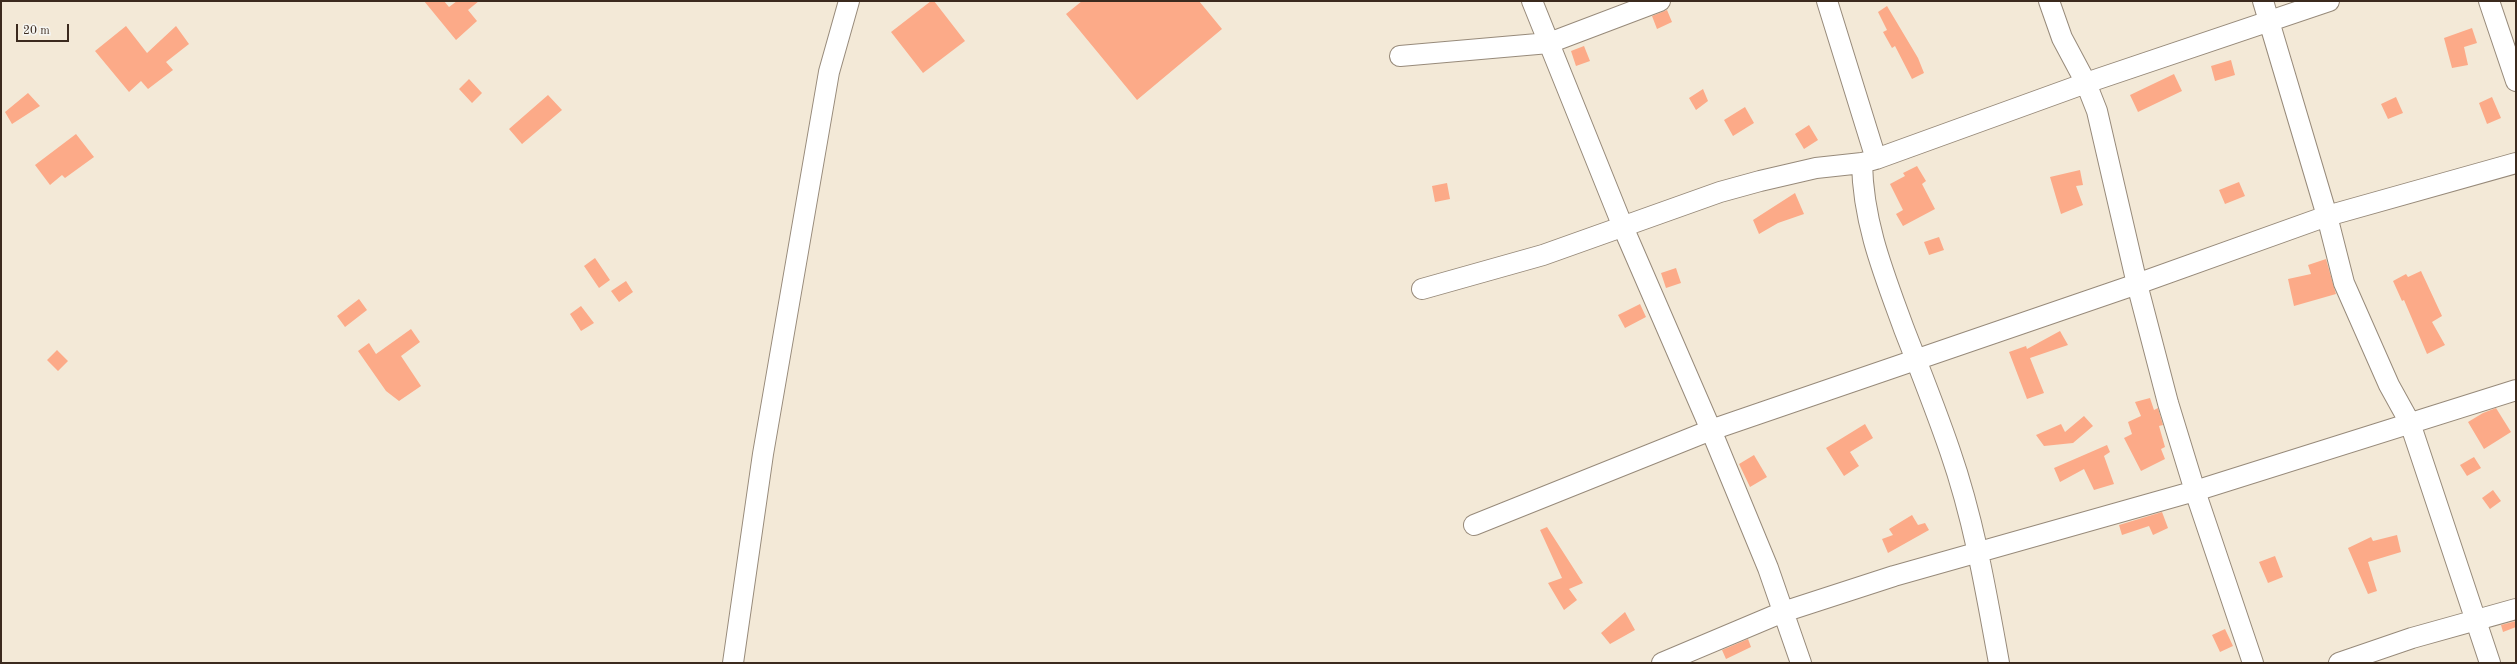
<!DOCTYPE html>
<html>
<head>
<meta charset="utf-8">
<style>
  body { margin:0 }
  #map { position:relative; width:2517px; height:664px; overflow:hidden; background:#f3e9d7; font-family:"Old Standard TT",serif }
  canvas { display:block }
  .frame { position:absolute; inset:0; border:2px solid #3b2a1e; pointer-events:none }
  .scale { position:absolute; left:16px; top:24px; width:53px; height:18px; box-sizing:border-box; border:2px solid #3b2a1e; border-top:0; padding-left:5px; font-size:12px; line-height:14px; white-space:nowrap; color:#3b2a1e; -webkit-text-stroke:3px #f6f6f2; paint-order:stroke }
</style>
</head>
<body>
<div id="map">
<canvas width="2517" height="664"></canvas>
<div class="frame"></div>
<div class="scale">20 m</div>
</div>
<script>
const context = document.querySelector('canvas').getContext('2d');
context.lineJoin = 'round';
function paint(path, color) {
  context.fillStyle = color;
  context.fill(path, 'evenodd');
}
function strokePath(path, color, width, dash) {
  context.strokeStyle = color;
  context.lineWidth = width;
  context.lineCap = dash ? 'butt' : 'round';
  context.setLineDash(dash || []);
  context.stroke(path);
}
const building = new Path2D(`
  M424 1H444L449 7 457 1H479L468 10 477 21 456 40Z
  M931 1H934L965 41 923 73 891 32Z
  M1082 1H1199L1222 29 1137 100 1066 14Z
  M1887 6 1918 58 1924 73 1912 79 1895 46 1892 48 1883 32 1887 30 1878 12Z
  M1667 10 1672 22 1657 29 1652 16Z
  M126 26 147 53 176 26 189 44 166 62 173 70 148 89 141 81 129 92 95 51Z
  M2472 28 2477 43 2464 47 2468 65 2452 68 2444 38Z
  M1584 46 1590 61 1576 66 1571 51Z
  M2231 60 2235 75 2215 81 2211 66Z
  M2174 74 2182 91 2138 112 2130 95Z
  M469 79 482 93 472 103 459 89Z
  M1703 89 1708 101 1696 110 1689 98Z
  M28 93 40 106 12 124 5 112Z
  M548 95 562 110 522 144 509 129Z
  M2396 97 2403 113 2388 119 2381 104Z
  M2492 97 2501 118 2487 124 2479 103Z
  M1745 107 1754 123 1733 136 1724 120Z
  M1809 125 1818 140 1804 149 1795 134Z
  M76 134 94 157 65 178 62 175 50 185 35 165Z
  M1917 166 1926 181 1922 184 1935 209 1903 226 1896 214 1903 210 1890 184 1905 176 1903 173Z
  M2080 170 2083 185 2076 186 2083 205 2061 214 2050 177Z
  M2239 182 2245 196 2225 204 2219 190Z
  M1447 183 1450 199 1435 202 1432 186Z
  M1795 193 1804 214 1778 223 1759 234 1753 220Z
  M1939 237 1944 250 1929 255 1924 242Z
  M595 258 610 280 599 288 584 266Z
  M2326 259 2336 294 2294 306 2288 279 2311 274 2308 265Z
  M1676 268 1681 283 1666 288 1661 273Z
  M2421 271 2442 316 2432 322 2445 345 2427 354 2404 300 2402 301 2393 281 2406 274 2408 277Z
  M626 281 633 292 619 302 611 291Z
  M359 299 367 310 345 327 337 316Z
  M1640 304 1646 317 1625 328 1618 315Z
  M581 306 594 323 581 331 570 314Z
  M411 329 420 342 401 356 421 386 399 401 386 391 358 351 369 343 376 354Z
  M2060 331 2068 345 2030 358 2044 393 2027 399 2009 352 2026 346 2027 349Z
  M57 350 68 361 58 371 47 360Z
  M2150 398 2154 410 2158 408 2163 425 2159 426 2165 447 2161 449 2165 459 2141 471 2124 438 2132 434 2128 422 2141 416 2135 402Z
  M2496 408 2511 432 2484 449 2468 422 2483 413Z
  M2084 416 2093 426 2073 443 2044 446 2036 435 2061 424 2065 432Z
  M1865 424 1873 438 1850 452 1859 466 1844 476 1826 448Z
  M2107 445 2110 452 2104 456 2114 484 2094 490 2084 469 2060 482 2054 468Z
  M1754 455 1767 477 1750 487 1739 464Z
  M2474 457 2481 468 2467 476 2460 465Z
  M2493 490 2501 501 2490 509 2482 498Z
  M2162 512 2168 528 2153 535 2149 526 2122 535 2119 525Z
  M1912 515 1918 525 1925 523 1929 530 1888 553 1882 539 1893 535 1889 529Z
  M1547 527 1583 583 1569 589 1577 600 1564 610 1548 583 1562 578 1540 530Z
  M2397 535 2401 552 2368 562 2377 591 2368 594 2348 548 2371 537 2373 541Z
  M2275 556 2283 577 2268 583 2259 562Z
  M1625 612 1635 630 1610 644 1601 633Z
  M2516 621V627L2503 632 2501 625Z
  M2225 629 2233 646 2220 652 2212 635Z
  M1748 639 1751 647 1726 659 1722 650Z`);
const minor = new Path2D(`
  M1532 1 1623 227 1711 430 1768 568 1801 663
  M1827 1 1876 159
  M2049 1 2062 38 2086 83 2097 111 2137 284 2168 403 2195 491 2253 663
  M2263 1 2327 216 2344 283 2389 385 2410 423 2490 663
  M2489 1 2516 81
  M1400 56 1549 43 1660 1
  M1862 163C1863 223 1884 274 1904 329 1920 370 1936 410 1950 451 1974 520 1986 591 1999 663
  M1422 289 1543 255 1720 192 1760 181 1816 168 1862 163 1876 159 2086 83 2329 1
  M1474 525 1711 430 2137 284 2327 216 2516 163
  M733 663 763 454 829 72 849 1
  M1662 663 1783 612 1894 576 2195 491 2516 390
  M2339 663 2412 638 2516 609`);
paint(building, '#fcaa88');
strokePath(minor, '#978a7a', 22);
strokePath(minor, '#fff', 20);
</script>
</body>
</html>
